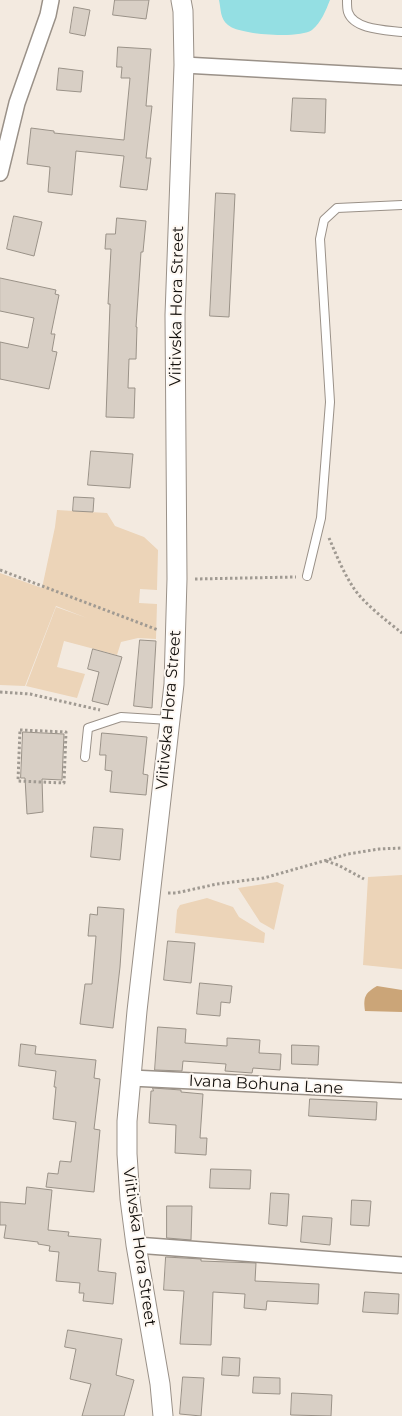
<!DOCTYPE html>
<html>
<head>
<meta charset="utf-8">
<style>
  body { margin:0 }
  canvas { display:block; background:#f3eae0 }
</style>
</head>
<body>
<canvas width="402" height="1416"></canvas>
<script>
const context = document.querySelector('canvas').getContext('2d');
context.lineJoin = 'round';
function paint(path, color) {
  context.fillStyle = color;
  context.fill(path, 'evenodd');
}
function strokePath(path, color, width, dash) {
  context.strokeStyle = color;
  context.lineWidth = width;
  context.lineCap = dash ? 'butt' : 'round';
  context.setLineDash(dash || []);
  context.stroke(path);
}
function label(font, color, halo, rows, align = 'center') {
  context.font = font + ' Montserrat,sans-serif';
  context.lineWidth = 4;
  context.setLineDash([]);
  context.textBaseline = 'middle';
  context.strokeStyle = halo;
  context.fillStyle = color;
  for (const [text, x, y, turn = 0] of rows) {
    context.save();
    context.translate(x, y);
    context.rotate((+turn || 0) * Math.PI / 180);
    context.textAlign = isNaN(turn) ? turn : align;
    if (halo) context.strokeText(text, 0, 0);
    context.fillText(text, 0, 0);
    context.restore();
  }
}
const green = new Path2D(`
  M57 510 107 513 115 526 144 537 158 550 157 590 140 589 139 603 157 604 156 639 138 638 121 642 117 655 64 641 57 667 85 674 77 698 26 686 56 607 87 618 56 606 25 686 0 685V573L42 588 55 527Z
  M402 875V969L363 965 368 877Z
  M277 882 284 885 274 930 260 922 238 888Z
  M207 898 233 907 239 917 265 933 264 943 175 933 177 910 180 905Z`);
const forest = new Path2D(`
  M377 986 402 990V1012L365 1011C363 997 365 993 377 986Z`);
const water = new Path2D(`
  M219 0H330C326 10 321 23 312 30 300 39 239 35 228 25 220 19 221 9 219 0Z`);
const building = new Path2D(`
  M115 0H149L146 19 113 15Z
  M74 7 90 10 85 36 70 33Z
  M118 47 151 49 146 106H152L146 158H151L147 190 120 187 124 156 76 151 72 195 48 192 50 167 27 164 31 128 54 131V133L124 140 130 78H121L122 67H117Z
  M59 68 83 71 81 92 57 90Z
  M293 98 326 99 325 133 291 131Z
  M216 193 235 194 229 317 210 316Z
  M14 216 42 222 34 256 7 249Z
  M117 218 146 221 143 252H141L136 327H137L136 359H129L128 388H135L134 418 106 417 110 304H108L111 249H105L106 234H115Z
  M0 278 56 290 55 294 59 295 51 334H55L52 351 57 352 49 389 0 379V342L28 348 34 318 0 311Z
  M91 451 133 454 130 488 88 485Z
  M74 497 94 498 93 512 73 511Z
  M140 640 156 641 152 708 134 706Z
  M93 649 122 657 108 705 92 701 99 672 88 669Z
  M23 732 64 734 62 780 42 779 43 812 27 814 25 778H21Z
  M102 733 147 737 143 774 148 775 146 795 110 792 112 771 105 770 106 755H100Z
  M94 827 123 829 120 860 91 857Z
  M98 907 124 909 120 967 113 1028 80 1024 85 984H92L96 936H88L90 914 97 915Z
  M168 941 195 943 191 983 164 980Z
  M200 983 232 986 230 1003 221 1002 220 1016 197 1014Z
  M158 1027 186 1029 185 1043 227 1046V1038L260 1040 259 1053 281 1054 280 1070 253 1068 252 1073 225 1071 226 1064 183 1061 182 1071 155 1070Z
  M21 1044 36 1046 35 1054 96 1060 94 1078 100 1079 94 1129 100 1130 94 1192 46 1187 48 1173 58 1174 60 1161 71 1162 76 1122 53 1119 56 1087H54L56 1071 19 1066Z
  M292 1045 319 1046 318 1065 292 1064Z
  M153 1088 181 1090V1092L203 1094 200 1138H207L206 1155 175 1153 176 1125 149 1123 151 1091H153Z
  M310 1099 377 1102 376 1120 309 1116Z
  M211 1169 251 1170 250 1189 210 1188Z
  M27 1187 52 1190 48 1230 69 1232 68 1236 101 1239 98 1271 116 1273 113 1304 83 1301 84 1293H79L80 1283 56 1281 59 1252 49 1251 50 1246 38 1244V1242L4 1238 6 1225H0V1202L25 1204Z
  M271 1193 289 1194 287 1226 269 1224Z
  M352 1200 371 1201 369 1226 351 1225Z
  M167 1206H192L191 1240 167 1238Z
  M303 1216 332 1218 330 1245 301 1242Z
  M166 1257 201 1259V1261L256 1263 255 1281 319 1284 318 1304 267 1301 266 1310 244 1308 245 1294 213 1292 211 1345 180 1344 184 1291 164 1290Z
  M365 1292 399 1294 398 1314 363 1312Z
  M68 1330 122 1339 116 1375 134 1380 124 1416H82L91 1384 70 1379 76 1349 65 1347Z
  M223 1357 240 1358 239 1376 222 1375Z
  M183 1377 204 1378 201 1416 180 1414Z
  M254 1377 280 1378V1394L253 1393Z
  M292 1393 332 1395 331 1416 291 1415Z`);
const path = new Path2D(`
  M329 538C336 554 343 572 353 587 363 603 387 621 402 633
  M0 570 158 630
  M195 579 296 577
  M0 692 30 694 100 710
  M20 730 66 732 64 783 18 781Z
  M326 861 338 865 364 879
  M168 893H176L217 884 264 878 348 854 379 849 402 848`);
const service = new Path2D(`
  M347 0C347 4 347 9 348 12 354 30 387 30 402 32
  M307 576 321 518 330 402 320 239 324 220 337 208 402 205
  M85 757 88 728 121 717 170 720`);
const minor = new Path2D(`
  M184 65 402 77
  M0 173 17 103 48 15 51 0
  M131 1078 402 1091
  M136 1245 402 1265`);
const tertiary = new Path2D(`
  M163 1416 160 1384 136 1245 130 1199 127 1154V1121L137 1011 174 684 177 579 175 315 184 65 183 11 181 0`);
const streetNames = [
  ["Viitivska Hora Street",177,306,-89],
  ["Viitivska Hora Street",169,710,-85],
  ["Ivana Bohuna Lane",266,1085,3],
  ["Viitivska Hora Street",139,1247,82]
];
paint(green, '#ecd4b8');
paint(forest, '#cba578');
paint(water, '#94dfe3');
paint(building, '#d8cfc5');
strokePath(building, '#9a9288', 1);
strokePath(service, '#9a9188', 10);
strokePath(minor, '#9a9188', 18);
strokePath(tertiary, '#9a9188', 21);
strokePath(path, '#a09a92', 3, [2.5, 2.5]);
strokePath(service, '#fff', 8);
strokePath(minor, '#fff', 15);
strokePath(tertiary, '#fff', 19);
label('16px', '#13100d', '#fef8f2', streetNames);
</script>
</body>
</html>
